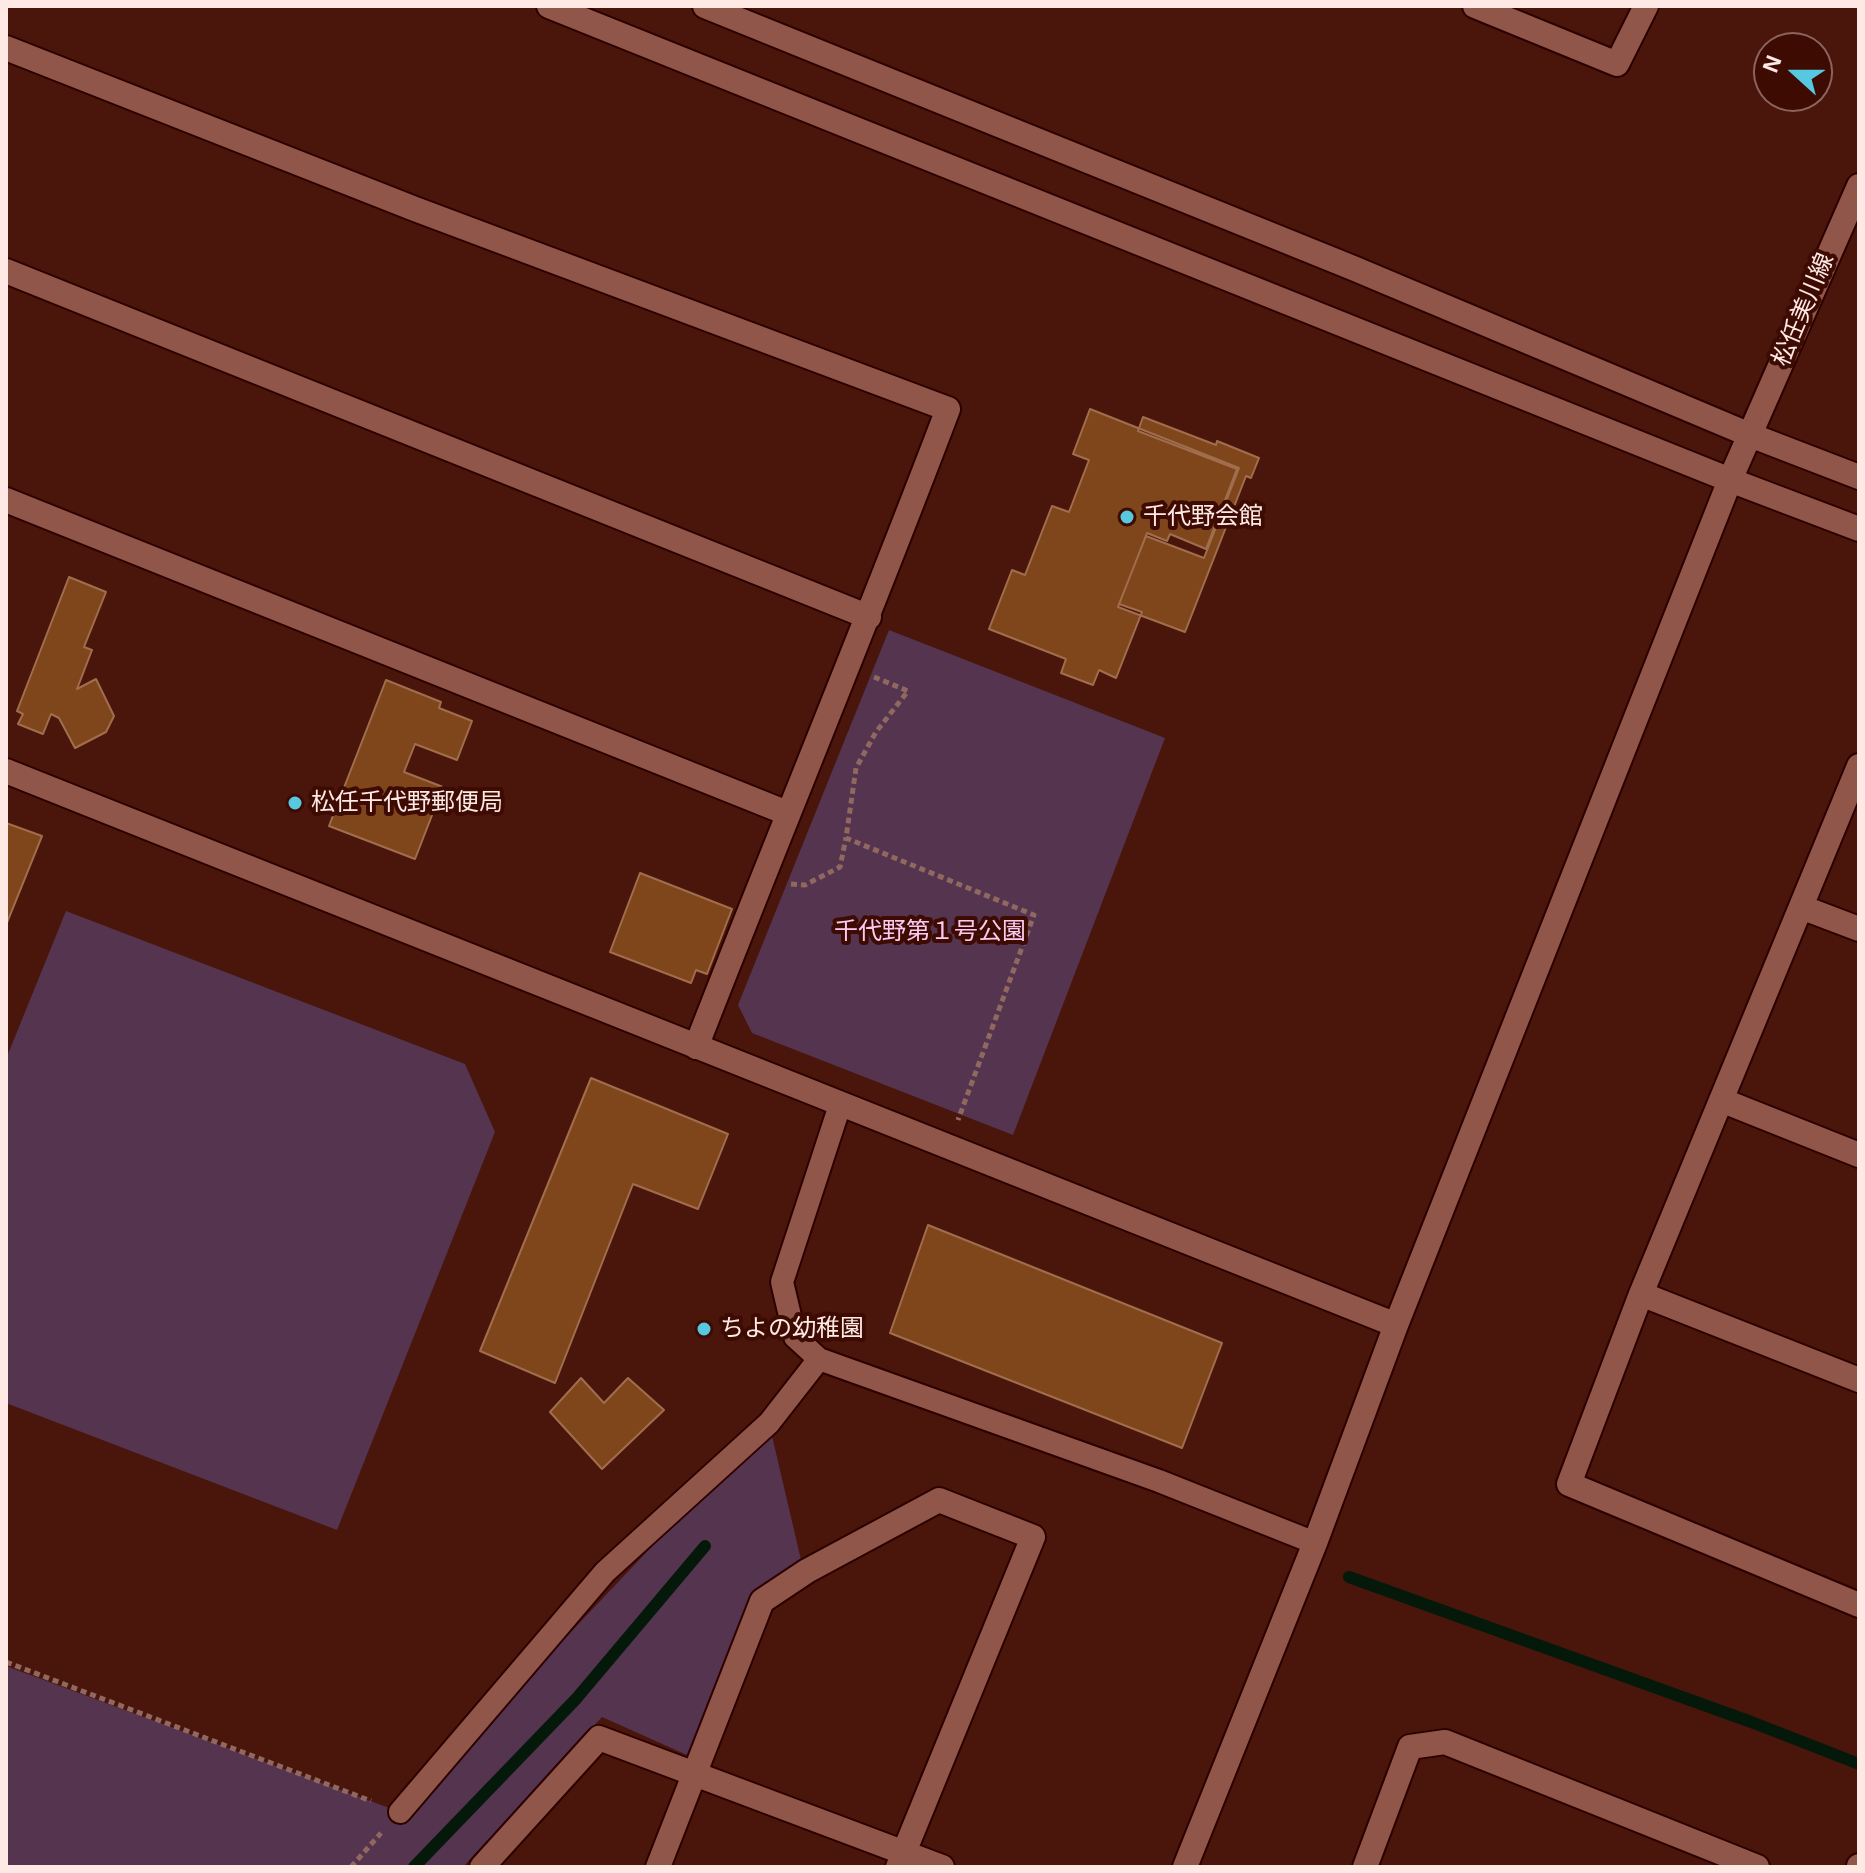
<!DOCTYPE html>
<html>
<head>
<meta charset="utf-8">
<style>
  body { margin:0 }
  #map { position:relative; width:1865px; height:1873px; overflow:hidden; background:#4a160c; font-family:Arial,sans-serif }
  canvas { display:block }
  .frame { position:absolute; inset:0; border:8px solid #fee9e4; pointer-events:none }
  .north { position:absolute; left:1753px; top:32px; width:80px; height:80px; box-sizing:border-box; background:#3e0b03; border:2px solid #8b645d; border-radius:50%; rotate:291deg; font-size:22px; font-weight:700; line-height:32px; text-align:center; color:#fee9e4 }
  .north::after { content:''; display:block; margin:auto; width:28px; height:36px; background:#56c9e1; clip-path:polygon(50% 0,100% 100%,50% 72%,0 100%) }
</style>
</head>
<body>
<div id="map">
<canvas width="1865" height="1873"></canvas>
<div class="frame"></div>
<div class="north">N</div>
</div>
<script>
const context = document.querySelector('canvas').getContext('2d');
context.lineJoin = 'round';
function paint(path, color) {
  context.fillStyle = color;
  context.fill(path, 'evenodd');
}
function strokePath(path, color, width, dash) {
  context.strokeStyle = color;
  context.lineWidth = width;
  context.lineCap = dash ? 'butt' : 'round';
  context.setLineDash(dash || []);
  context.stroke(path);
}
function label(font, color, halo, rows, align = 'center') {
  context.font = font + ' Arial,"Noto Sans JP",sans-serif';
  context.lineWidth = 8;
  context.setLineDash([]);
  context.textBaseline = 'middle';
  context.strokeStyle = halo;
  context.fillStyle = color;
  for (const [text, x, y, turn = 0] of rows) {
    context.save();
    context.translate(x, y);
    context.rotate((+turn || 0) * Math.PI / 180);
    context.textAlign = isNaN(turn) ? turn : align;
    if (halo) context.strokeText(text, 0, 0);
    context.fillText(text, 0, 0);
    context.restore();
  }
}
const green = new Path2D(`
  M889 630 1165 738 1013 1135 752 1033 738 1005Z
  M66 911 465 1064 495 1132 337 1530 6 1403V1059Z
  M769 1423 801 1560 753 1593 687 1755 602 1717 463 1867H6V1666L400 1812Z`);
const stream = new Path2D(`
  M1349 1577 1754 1723 1859 1764
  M414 1867 576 1699 705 1546`);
const building = new Path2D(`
  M1090 409 1239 468 1204 558 1146 536 1119 604 1142 612 1116 678 1099 670 1093 685 1061 673 1066 659 989 629 1012 570 1025 575 1052 506 1069 512 1089 460 1073 454Z
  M1143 417 1216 445 1217 441 1259 458 1251 478 1246 476 1185 632 1118 607 1147 533 1167 541 1170 534 1206 549 1237 469 1138 431Z
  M69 577 106 592 84 647 92 650 77 689 96 679 114 716 106 732 75 748 59 718 51 714 43 734 18 724 23 714 17 711Z
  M386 680 441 702 439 708 472 721 457 760 415 744 404 772 443 787 415 859 329 826Z
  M6 823 42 836 6 925Z
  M640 873 732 909 707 974 696 970 691 983 610 952Z
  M591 1078 728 1134 698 1209 633 1184 555 1383 480 1351Z
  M928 1225 1222 1343 1182 1448 890 1333Z
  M581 1378 604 1403 628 1378 664 1410 602 1469 550 1412Z`);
const path = new Path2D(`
  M874 677 908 691 876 732 856 768 846 838 1034 915 958 1120
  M791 884 805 885 840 867 846 838
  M6 1662 371 1801
  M351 1867 381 1833`);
const service = new Path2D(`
  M840 1105 782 1282 795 1337 819 1359 1159 1481 1315 1543
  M400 1812 605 1572 769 1423 819 1359`);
const minor = new Path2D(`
  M1475 6 1617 64 1646 6
  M6 48 415 209 948 409C867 623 779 834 696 1047
  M6 271 869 617
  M6 500 787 813
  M1859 766 1641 1294 1569 1484 1859 1605
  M1801 907 1859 929
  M1721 1100 1859 1155
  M1641 1294 1859 1380
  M482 1867 599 1738 942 1867
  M658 1867 762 1601 807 1571 939 1500 1033 1537 898 1867
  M1365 1867 1410 1747 1445 1742 1757 1867
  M1859 1867V1866`);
const tertiary = new Path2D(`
  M549 6 1730 480 1396 1325
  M705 6 1353 268 1750 435
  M6 771 1396 1325 1315 1543 1185 1867`);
const secondary = new Path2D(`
  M1859 186 1730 480 1859 529
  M1750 435 1859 477`);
const markers = [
  [1127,517,8,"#56c9e1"],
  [295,803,8,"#56c9e1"],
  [704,1329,8,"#56c9e1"]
];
const streetNames = [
  ["松任美川線",1804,310,-67]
];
const poiNames = [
  ["千代野会館",1143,517],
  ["松任千代野郵便局",311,803],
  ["ちよの幼稚園",720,1329]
];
const parkNames = [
  ["千代野第１号公園",930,932]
];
paint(green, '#54344f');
strokePath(stream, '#05190b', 12);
paint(building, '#7f451b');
strokePath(building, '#a16e4d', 2);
strokePath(service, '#2d0000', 26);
strokePath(minor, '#2d0000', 28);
strokePath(tertiary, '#2d0000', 28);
strokePath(secondary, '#2d0000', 28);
strokePath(path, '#906860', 5, [6, 4]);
strokePath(service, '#90564a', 22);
strokePath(minor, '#90564a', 24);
strokePath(tertiary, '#90564a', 24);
strokePath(secondary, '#90564a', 24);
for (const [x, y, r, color] of markers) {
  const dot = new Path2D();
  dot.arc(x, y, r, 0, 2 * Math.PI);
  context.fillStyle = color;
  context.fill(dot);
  strokePath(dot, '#3e0b03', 3);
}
label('24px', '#fee9e4', '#3e0b03', streetNames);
label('24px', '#fee9e4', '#3e0b03', poiNames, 'left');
label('24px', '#fbcaf1', '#3e0b03', parkNames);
</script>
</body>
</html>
